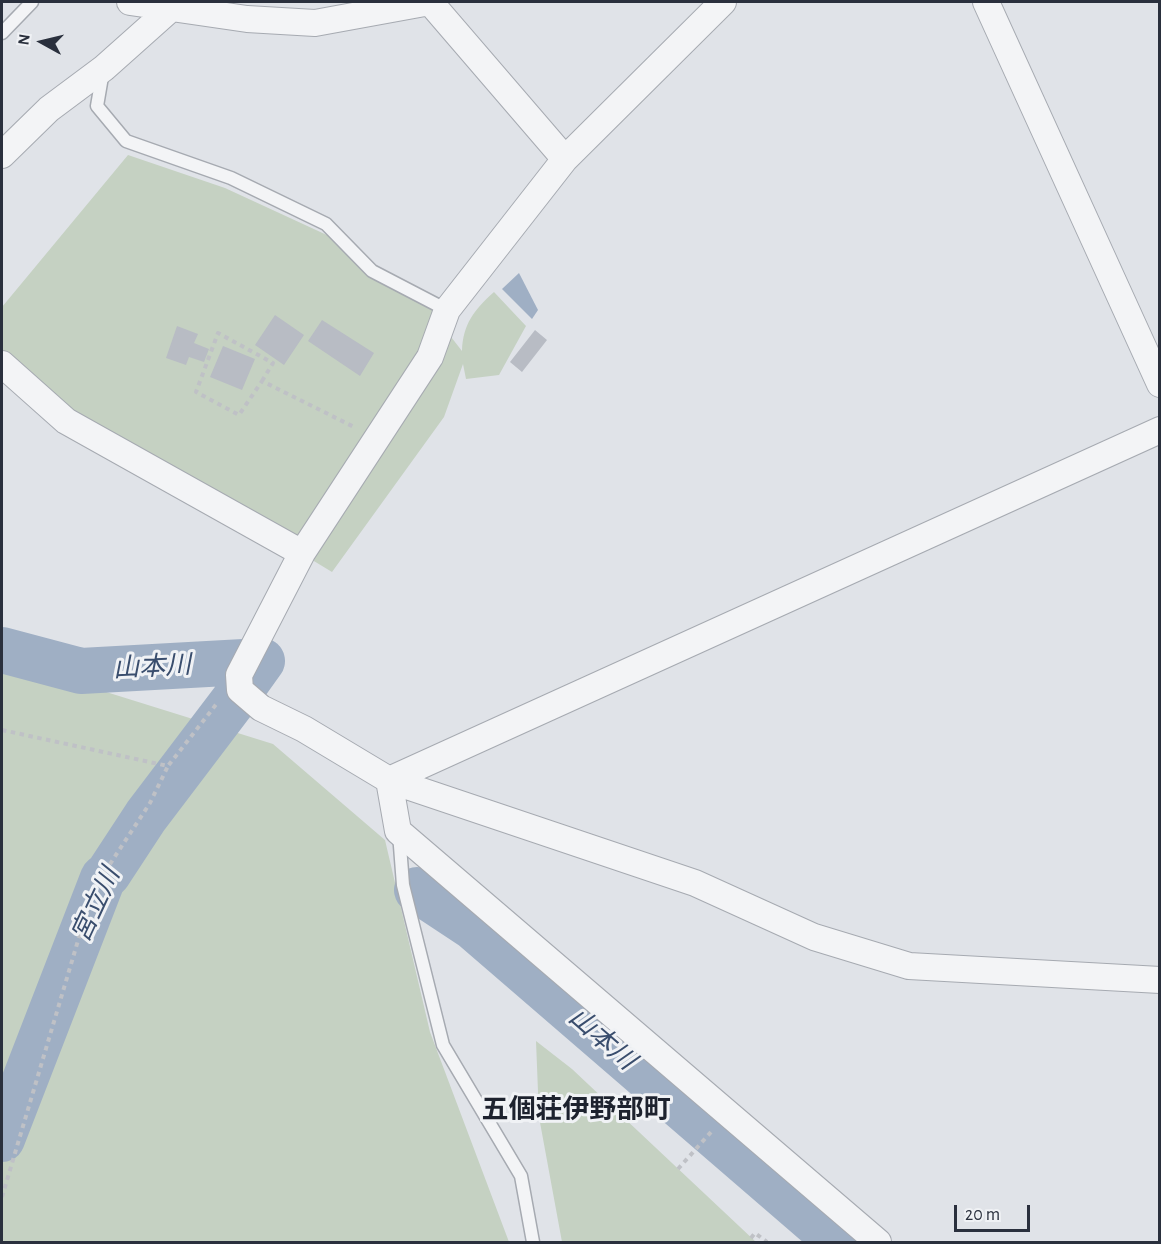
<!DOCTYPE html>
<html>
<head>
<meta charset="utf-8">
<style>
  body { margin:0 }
  #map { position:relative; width:1161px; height:1244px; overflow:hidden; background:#e0e3e8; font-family:"Alegreya Sans",sans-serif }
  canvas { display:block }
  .frame { position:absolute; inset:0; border:3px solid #2a303d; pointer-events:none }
  .north { position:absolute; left:12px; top:12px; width:60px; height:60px; -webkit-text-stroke:4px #f0f2f5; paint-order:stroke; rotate:278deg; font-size:16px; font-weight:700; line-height:24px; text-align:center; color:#2a303d }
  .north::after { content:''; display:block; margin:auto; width:21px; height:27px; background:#2a303d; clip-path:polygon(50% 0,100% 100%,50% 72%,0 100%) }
  .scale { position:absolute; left:954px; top:1205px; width:76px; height:27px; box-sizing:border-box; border:3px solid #2a303d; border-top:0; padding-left:8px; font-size:18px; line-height:21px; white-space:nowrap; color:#2a303d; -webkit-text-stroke:4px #f0f2f5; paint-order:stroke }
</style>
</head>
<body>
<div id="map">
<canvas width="1161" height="1244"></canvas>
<div class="frame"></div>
<div class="north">N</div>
<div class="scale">20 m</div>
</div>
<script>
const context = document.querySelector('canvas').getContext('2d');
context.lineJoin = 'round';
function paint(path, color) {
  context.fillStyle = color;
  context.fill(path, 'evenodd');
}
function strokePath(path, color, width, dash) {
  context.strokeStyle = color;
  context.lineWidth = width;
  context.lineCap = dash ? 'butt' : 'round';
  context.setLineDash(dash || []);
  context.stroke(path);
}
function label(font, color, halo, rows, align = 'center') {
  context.font = font + ' "Alegreya Sans","Noto Sans JP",sans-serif';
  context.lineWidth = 6;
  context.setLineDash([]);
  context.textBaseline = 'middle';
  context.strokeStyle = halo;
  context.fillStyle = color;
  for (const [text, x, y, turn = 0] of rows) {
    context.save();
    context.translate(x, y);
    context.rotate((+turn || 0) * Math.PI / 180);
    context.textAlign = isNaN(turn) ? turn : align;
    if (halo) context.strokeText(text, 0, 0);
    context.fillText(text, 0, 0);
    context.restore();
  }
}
const green = new Path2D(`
  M128 155 225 188 329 236 370 272 438 310 437 319 462 351C463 324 474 310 494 292L526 326 499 375 466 379 463 364 444 417 332 572 73 415 2 349V307Z
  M2 667 103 691 273 744 385 840 430 1032 509 1242H2Z
  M536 1041 572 1069 756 1242H562L539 1117Z`);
const water = new Path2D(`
  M519 273 538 310 532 319 502 289Z`);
const river = new Path2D(`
  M2 650 81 671 262 661
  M417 890 473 927 838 1242
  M2 1139 103 878 108 874 146 816 237 696 262 661`);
const building = new Path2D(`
  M275 315 304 335 284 365 255 345Z
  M322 320 374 353 360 376 308 341Z
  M177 326 198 334 194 343 209 349 204 362 189 357 186 365 166 358Z
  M535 330 547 340 522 372 510 362Z
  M223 346 255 359 242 390 210 377Z`);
const path = new Path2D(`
  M262 381 273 363 218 333 196 392 239 415 262 381 354 427
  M2 730 168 766 218 702
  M678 1169 711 1132
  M2 1197 93 890 150 803 168 766
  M751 1238 755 1233 767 1242`);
const service = new Path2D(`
  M2 33 32 2
  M103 71 97 106 126 141 231 178 326 224 372 271 447 310
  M399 833 403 885 443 1045 521 1176 533 1242`);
const minor = new Path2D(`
  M130 2 247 19 315 23 430 2 565 159
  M723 2 565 159 447 310 430 357 302 553 239 675 240 690 261 708 304 729 389 780 695 883 814 937 909 966 1160 980
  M986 2 1160 384
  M2 155 49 109 104 68 178 2
  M2 364 66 421 302 553
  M878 1242 398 831 389 780 1160 430`);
const waterNames = [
  ["山本川",152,667,-3],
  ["宮立川",96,905,-65],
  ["山本川",602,1039,41]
];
const quarterNames = [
  ["五個荘伊野部町",576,1110]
];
paint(green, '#c5d1c2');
paint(water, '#9fafc4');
strokePath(river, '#9fafc4', 46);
paint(building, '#b8bcc4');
strokePath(service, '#a6aab1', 15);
strokePath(minor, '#a6aab1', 28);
strokePath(path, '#bfc1c6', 4, [4.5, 4.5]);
strokePath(service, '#f3f4f6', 12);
strokePath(minor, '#f3f4f6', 26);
label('italic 26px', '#394d6d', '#f0f2f5', waterNames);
label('bold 27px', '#1d222e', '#f0f2f5', quarterNames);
</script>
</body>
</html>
